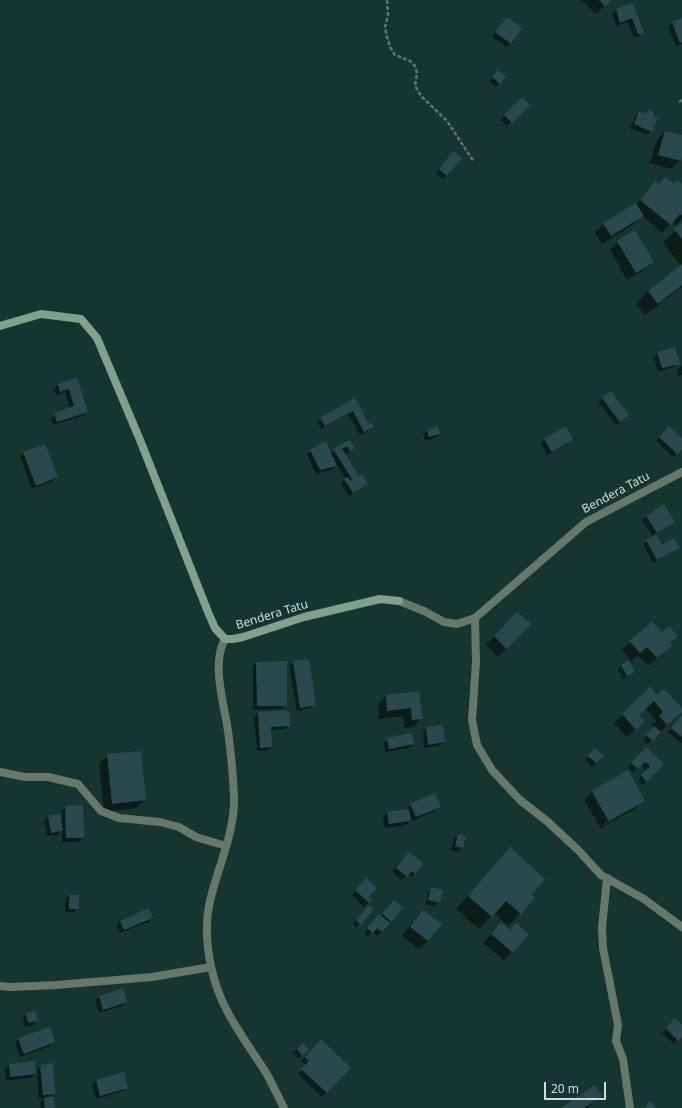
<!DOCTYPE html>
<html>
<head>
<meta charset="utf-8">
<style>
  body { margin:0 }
  #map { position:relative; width:682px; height:1108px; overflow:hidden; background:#173530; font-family:"Noto Sans",sans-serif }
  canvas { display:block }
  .scale { position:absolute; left:544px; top:1082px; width:62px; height:18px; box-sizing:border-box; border:2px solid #cedfdb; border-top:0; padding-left:5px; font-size:12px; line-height:14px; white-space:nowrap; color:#cedfdb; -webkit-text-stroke:3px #173530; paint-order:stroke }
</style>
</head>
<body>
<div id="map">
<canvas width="682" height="1108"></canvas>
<div class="scale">20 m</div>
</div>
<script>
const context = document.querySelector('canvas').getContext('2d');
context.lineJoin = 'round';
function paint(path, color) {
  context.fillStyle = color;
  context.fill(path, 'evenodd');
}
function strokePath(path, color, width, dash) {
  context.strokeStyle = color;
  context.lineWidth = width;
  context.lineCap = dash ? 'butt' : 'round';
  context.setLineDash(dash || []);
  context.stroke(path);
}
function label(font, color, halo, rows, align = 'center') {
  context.font = font + ' "Noto Sans",sans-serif';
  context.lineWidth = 3;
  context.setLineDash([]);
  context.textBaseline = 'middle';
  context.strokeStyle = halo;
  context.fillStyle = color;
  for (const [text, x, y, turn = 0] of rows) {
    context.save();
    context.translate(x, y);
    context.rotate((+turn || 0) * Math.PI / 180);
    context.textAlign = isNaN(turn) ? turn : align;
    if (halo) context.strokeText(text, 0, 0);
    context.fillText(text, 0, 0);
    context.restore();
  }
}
const shadow = new Path2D(`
  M581 0H610L596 14Z
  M632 4 643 32 639 36 634 38 628 22 616 26 612 14 616 10Z
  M682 19V44L676 46 668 27 672 23Z
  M503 22 510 43 507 47 492 37Z
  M498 71 499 83 496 87 489 82Z
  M522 98 529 105 507 126 501 120Z
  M649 111 651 131 647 135 630 128 635 116 639 112 645 115Z
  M665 132 682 136V153L680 161 671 169 650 163 657 140Z
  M450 156 447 175 443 179 436 174Z
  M655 182 658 185 682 186V219L676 225 672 222 662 233 642 216 634 224 602 244 595 232 604 224 636 205Z
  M682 225V287L645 315 636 304 648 291 681 266 663 242Z
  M618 242 652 262 644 270 627 280 610 250Z
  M658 353 678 363 674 367 658 372 654 357Z
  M681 366H682V375L678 376 677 370Z
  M76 379 87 412 83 416 53 425 51 418 55 414 70 408 65 392 56 395 54 389 58 385Z
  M610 393 628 415 616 425 598 402Z
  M355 400 369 425 373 427 369 431 360 435 348 414 321 429 317 422 321 418Z
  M438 427 439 434 435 438 425 441 423 435 427 431Z
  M669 427 682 440V448L673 457 656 441Z
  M545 439 572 440 568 444 547 455 541 443Z
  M349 441 353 448 346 454 343 449 341 450 358 477 367 484 349 496 341 484 346 479 337 465 332 470 316 474 307 454 311 450 330 453Z
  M24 453 57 477 53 481 32 489 20 457Z
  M646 516 674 522 655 535 662 546 678 548 674 551 653 563 643 544 653 537 642 520Z
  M509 621 507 648 498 657 486 645Z
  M630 642 669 644 671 646 648 666 638 655 631 661 622 650Z
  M257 662 286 705 282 709 253 710V666Z
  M293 662 315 704 311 708 297 711 289 666Z
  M622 665 634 672 623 679 618 669Z
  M650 689 657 696 682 710 648 744 643 740 654 728 651 725 656 721 645 708 638 715 644 722 627 737 614 723Z
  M419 692 421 718 413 727 404 728 403 716 379 719 378 704 386 696Z
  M258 713 289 725 285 729 270 730 271 747 267 751H257L254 717Z
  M682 718V744L668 732Z
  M427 728 444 742 440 746 424 748 423 732Z
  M388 739 413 744 409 748 385 752 384 743Z
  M646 748 662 765 643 785 638 780 646 771 641 765 633 772 628 767Z
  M595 750 602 756 592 767 585 760Z
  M108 755 145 800 136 808 104 812 99 764Z
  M627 772 643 800 635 809 611 822 610 821 635 807V805L592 793 608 821 604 823 605 824 609 822V823L601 829 584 800 592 792Z
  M411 804 439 807 435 811 412 821 410 816V821L406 825 385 828 383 817 387 813 407 810V808Z
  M66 807 83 838 79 842H62V830L58 835 47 836 44 821 48 817 62 822V811Z
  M458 835 465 837 462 848 458 852 451 850 454 839Z
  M510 849 530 894 520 913 508 926 494 913 479 929 456 909Z
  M405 857 415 873 411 877 407 874 402 880 392 872Z
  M366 880 367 897 371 900 364 907 352 895Z
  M432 888 439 902 435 906 425 904 428 892Z
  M69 896H78V908L74 912H65V900Z
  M390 905 402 908 377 936 373 932 368 937 364 933 375 920 380 917Z
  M365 910 360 924 356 928 353 924Z
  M423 911 440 924 428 941 419 949 402 936 415 919Z
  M152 918 148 922 120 933 117 925 121 921Z
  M493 932 512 952 504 960 483 943Z
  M123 990 126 1002 122 1006 99 1013 95 1001 99 997Z
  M27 1014 37 1021 33 1025 24 1027 23 1018Z
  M675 1020 682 1027V1036L674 1044 662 1033Z
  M19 1039 54 1042 50 1046 20 1057 15 1043Z
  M321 1041 350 1068 322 1097 298 1074 306 1066 301 1061Z
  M297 1049 304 1054 298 1059 293 1053Z
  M9 1065 35 1074 31 1078 6 1081 5 1069Z
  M41 1066 54 1094 52 1096 54 1108H41L40 1103 44 1098 39 1099 37 1070Z
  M123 1073 127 1087 123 1091 96 1099 92 1085 96 1081Z
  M595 1087 601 1096 587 1108H562Z`);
const building = new Path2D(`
  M599 0H611L605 6Z
  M633 3 644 33 638 34 632 18 620 23 616 9Z
  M507 17 522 28 511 44 495 32Z
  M682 18V42L680 43 672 22Z
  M498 70 506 76 500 84 492 77Z
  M522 97 530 105 512 123 504 115Z
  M648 110 654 112 653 116 658 118 652 132 634 124 639 111 646 114Z
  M665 131 682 135V157L681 161 658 155Z
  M453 151 462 158 447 176 439 169Z
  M665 177 674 184 677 180 682 184V215L680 214 671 225 640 200 655 181 659 184Z
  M636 203 644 216 611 236 603 223Z
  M682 223V239L674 229Z
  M635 230 654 262 636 273 617 241Z
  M682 264V285L658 304 648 291Z
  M675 347 680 364 662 368 657 352Z
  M77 378 88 412 57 422 54 413 74 406 69 389 60 392 58 384Z
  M611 391 629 415 620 422 602 398Z
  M355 398 369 424 371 422 374 427 364 432 353 411 325 426 320 418Z
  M438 426 440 434 429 437 427 430Z
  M566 426 573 440 552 452 544 439Z
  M669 426 682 438V449L677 454 659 437Z
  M349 440 355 448 350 451 347 446 342 449 359 476 362 474 368 484 353 493 344 479 348 477 350 481 352 479 333 449Z
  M326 441 337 466 320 470 310 450Z
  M45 444 58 477 36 486 23 452Z
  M664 504 675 522 657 533 646 516Z
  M656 534 662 545 674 538 680 548 657 560 646 540Z
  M517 612 531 624 507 649 494 636Z
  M652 622 662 632 669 626 678 636 670 643 672 646 657 658 647 647 640 653 629 641Z
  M309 659 316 705 300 708 293 661Z
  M629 660 635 672 627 676 621 665Z
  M287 661V706H257L256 662Z
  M650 687 657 695 664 689 682 708V712L667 725 659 716 663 712 654 701 639 715 645 722 636 730 622 714Z
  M419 691 423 719 412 720 411 708 387 711 386 695Z
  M289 710 290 726 271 727 272 747 260 748 258 712Z
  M682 715V737L671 728Z
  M443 725 445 742 428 745 426 727Z
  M654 726 661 732 653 741 646 735Z
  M412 733 414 744 389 749 387 738Z
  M646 747 664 764 647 782 641 775 650 766 645 762 638 769 631 763Z
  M595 748 604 756 596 763 588 756Z
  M141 751 146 800 112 804 107 754Z
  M628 770 645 801 609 821 592 791Z
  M435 793 441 807 416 817 410 804Z
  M83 805 84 838H66L65 806Z
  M409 809 411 821 389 824 387 812Z
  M60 814 63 831 51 833 48 816Z
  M458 834 466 836 463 848 455 846Z
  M510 847 545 879 532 894 535 898 521 914 506 901 492 917 468 896Z
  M409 852 424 864 415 874 412 871 407 877 396 868Z
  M366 878 377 888 369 897 372 900 369 903 355 890Z
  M431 887 443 890 440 903 428 900Z
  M69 895H79V909H69Z
  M394 900 403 908 392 922 382 914Z
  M369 905 374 909 361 925 356 920Z
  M149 908 153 918 124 930 120 921Z
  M423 910 442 924 428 941 410 927Z
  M379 914 390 923 382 932 377 928 373 933 367 928Z
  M501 922 510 930 516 923 529 934 513 953 491 934Z
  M123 988 127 1002 103 1010 99 996Z
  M36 1011 38 1021 28 1023 26 1013Z
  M675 1018 682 1025V1037L678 1041 666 1028Z
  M50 1027 55 1042 24 1054 18 1038Z
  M321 1039 351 1068 327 1093 301 1069 309 1061 305 1057Z
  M303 1043 309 1050 302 1056 297 1049Z
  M35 1061 36 1074 10 1077 9 1064Z
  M53 1063 55 1094 43 1095 40 1065Z
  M124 1072 128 1088 100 1096 96 1080Z
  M595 1085 602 1096 584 1108H563L562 1107Z
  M53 1096 55 1108H45L44 1098Z
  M650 1101 656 1107 655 1108H644Z`);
const path = new Path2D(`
  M387 0 388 15 385 27 387 37 390 47 395 55 410 61 415 66 417 73 415 86 421 96 447 121 474 162
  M679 102 682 100`);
const minor = new Path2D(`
  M475 618 476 662 472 720 477 745 492 770 520 800 548 822 578 850 601 875 644 899 682 927
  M225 639C211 664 224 703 228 731 231 752 233 775 234 797 235 835 216 870 209 906 205 926 207 947 211 966 219 1007 241 1034 263 1068 271 1080 277 1095 284 1108
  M0 772 25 777H48L78 784 101 811 119 818 160 822 179 827 196 837 226 846
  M607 878 602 928 603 948 618 1025 616 1041 623 1059 630 1108
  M0 986 10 987 57 985 152 977 211 967`);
const tertiary = new Path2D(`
  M399 601 424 611 444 622 457 624 475 618 586 522 682 472`);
const secondary = new Path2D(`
  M0 326 41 314 81 319 97 338 140 440 208 612 215 628 225 639H233L243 637 304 617 380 599 399 601`);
const streetNames = [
  ["Bendera Tatu",616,493,-28],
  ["Bendera Tatu",272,615,-17]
];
paint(shadow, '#0007');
paint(building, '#2a494f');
strokePath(path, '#5d7671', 2.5, [4, 2]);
strokePath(minor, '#65786a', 8);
strokePath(tertiary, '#65786a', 8);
strokePath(secondary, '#82a18b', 8);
label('12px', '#cedfdb', '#173530', streetNames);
</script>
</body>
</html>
